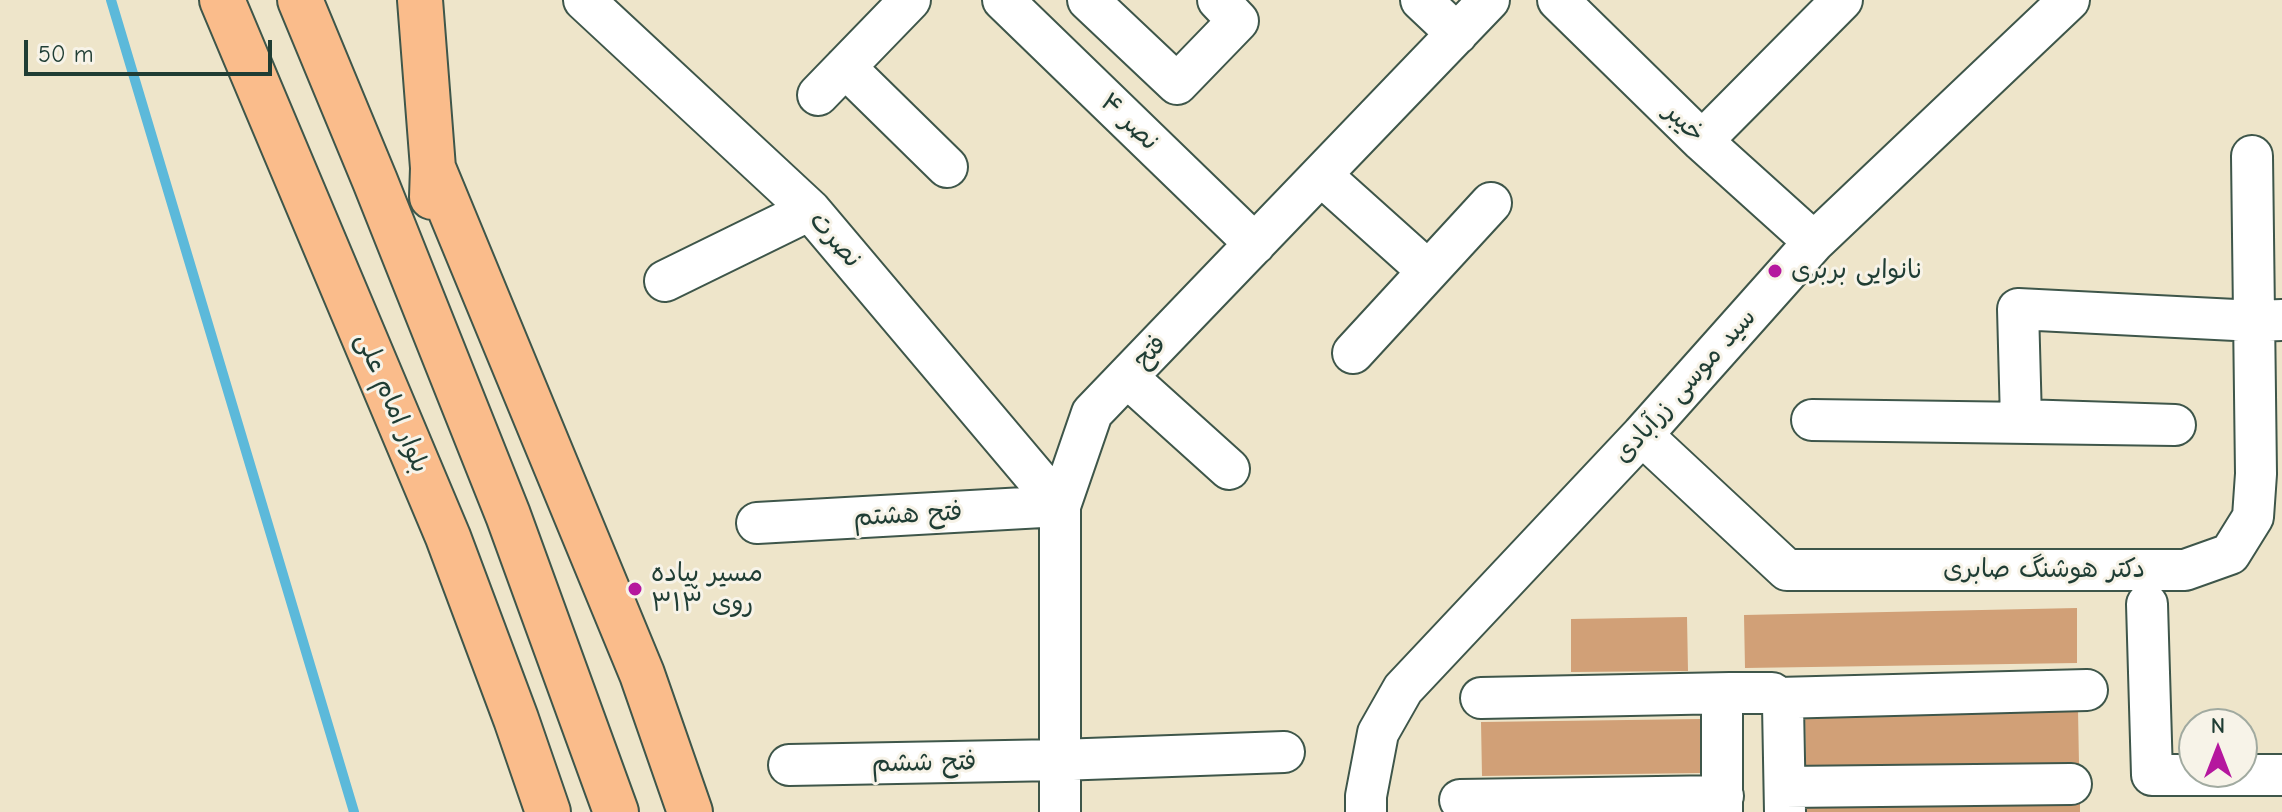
<!DOCTYPE html>
<html>
<head>
<meta charset="utf-8">
<style>
  body { margin:0 }
  #map { position:relative; width:2282px; height:812px; overflow:hidden; background:#eee5ca; font-family:"Comic Neue",sans-serif }
  canvas { display:block }
  .north { position:absolute; left:2178px; top:708px; width:80px; height:80px; box-sizing:border-box; background:#f7f3e8; border:2px solid #a1aaa0; border-radius:50%; rotate:0deg; font-size:22px; font-weight:700; line-height:32px; text-align:center; color:#1f3d34 }
  .north::after { content:''; display:block; margin:auto; width:28px; height:36px; background:#b5179e; clip-path:polygon(50% 0,100% 100%,50% 72%,0 100%) }
  .scale { position:absolute; left:24px; top:40px; width:248px; height:36px; box-sizing:border-box; border:4px solid #1f3d34; border-top:0; padding-left:10px; font-size:24px; line-height:28px; white-space:nowrap; color:#1f3d34; -webkit-text-stroke:6px #f7f3e8; paint-order:stroke }
</style>
</head>
<body>
<div id="map">
<canvas width="2282" height="812"></canvas>
<div class="north">N</div>
<div class="scale">50 m</div>
</div>
<script>
const context = document.querySelector('canvas').getContext('2d');
context.lineJoin = 'round';
function strokePath(path, color, width, dash) {
  context.strokeStyle = color;
  context.lineWidth = width;
  context.lineCap = dash ? 'butt' : 'round';
  context.setLineDash(dash || []);
  context.stroke(path);
}
function paint(path, color) {
  context.fillStyle = color;
  context.fill(path, 'evenodd');
}
function label(font, color, halo, rows, align = 'center') {
  context.font = font + ' "Comic Neue","Playpen Sans Arabic",sans-serif';
  context.lineWidth = 6;
  context.setLineDash([]);
  context.textBaseline = 'middle';
  context.strokeStyle = halo;
  context.fillStyle = color;
  for (const [text, x, y, turn = 0] of rows) {
    context.save();
    context.translate(x, y);
    context.rotate((+turn || 0) * Math.PI / 180);
    context.textAlign = isNaN(turn) ? turn : align;
    if (halo) context.strokeText(text, 0, 0);
    context.fillText(text, 0, 0);
    context.restore();
  }
}
const stream = new Path2D(`
  M111 0 354 812`);
const building = new Path2D(`
  M2077 608V663L1745 668 1744 615Z
  M1687 617 1688 671 1571 672V619Z
  M2078 710 2079 764 1806 768 1805 715Z
  M1700 719 1701 773 1482 776 1481 722Z
  M2080 803V812H1806V807Z`);
const minor = new Path2D(`
  M584 0 810 210 1060 506
  M1003 0 1255 244
  M1088 0 1177 84 1238 21 1218 0
  M1421 0 1457 34
  M1558 0 1702 141 1814 242
  M845 67 947 167
  M818 95 910 0
  M1702 141 1842 0
  M1321 175 1428 271
  M665 281 810 210
  M1353 353 1491 203
  M1127 377 1229 469
  M1812 420 2175 425 2021 420 2018 309 2255 321 2282 320
  M1642 435 1787 570H2185L2230 554 2253 517 2256 474 2252 156
  M757 523 1060 506
  M2147 604 2152 775H2282
  M1481 698 1730 693
  M1778 698 2087 690
  M789 765 1059 760 1284 752
  M1785 787 2071 784
  M1460 800 1723 796
  M1060 812V506L1092 413 1489 0
  M1366 812V796L1378 733 1403 689 1642 435 1814 242 2069 0
  M1722 812V707L1730 693H1772L1783 705 1785 812`);
const major = new Path2D(`
  M222 0 448 537 516 719 548 812
  M300 0 375 181 508 515 616 812
  M420 0 433 168 432 197
  M433 168 642 674 690 812`);
const markers = [
  [1775,271,8,"#b5179e"],
  [635,589,8,"#b5179e"]
];
const streetNames = [
  ["نصر ۴",1129,122,44],
  ["خیبر",1684,123,44],
  ["نصرت",835,240,49],
  ["فتح",1150,352,-46],
  ["سید موسی زرآبادی",1685,386,-48],
  ["بلوار امام علی",392,403,67],
  ["فتح هشتم",908,515,-3],
  ["دکتر هوشنگ صابری",2044,570],
  ["فتح ششم",924,763,-1]
];
const poiNames = [
  ["نانوایی بربری",1791,271],
  ["مسیر پیاده",651,574],
  ["روی ۳۱۳",651,604]
];
strokePath(stream, '#5cb9da', 10);
paint(building, '#d1a077');
strokePath(minor, '#3e564a', 44);
strokePath(major, '#3e564a', 48);
strokePath(minor, '#fff', 40);
strokePath(major, '#fabc8b', 44);
for (const [x, y, r, color] of markers) {
  const dot = new Path2D();
  dot.arc(x, y, r, 0, 2 * Math.PI);
  context.fillStyle = color;
  context.fill(dot);
  strokePath(dot, '#f7f3e8', 3);
}
label('26px', '#1f3d34', '#f7f3e8', streetNames);
label('26px', '#1f3d34', '#f7f3e8', poiNames, 'left');
</script>
</body>
</html>
